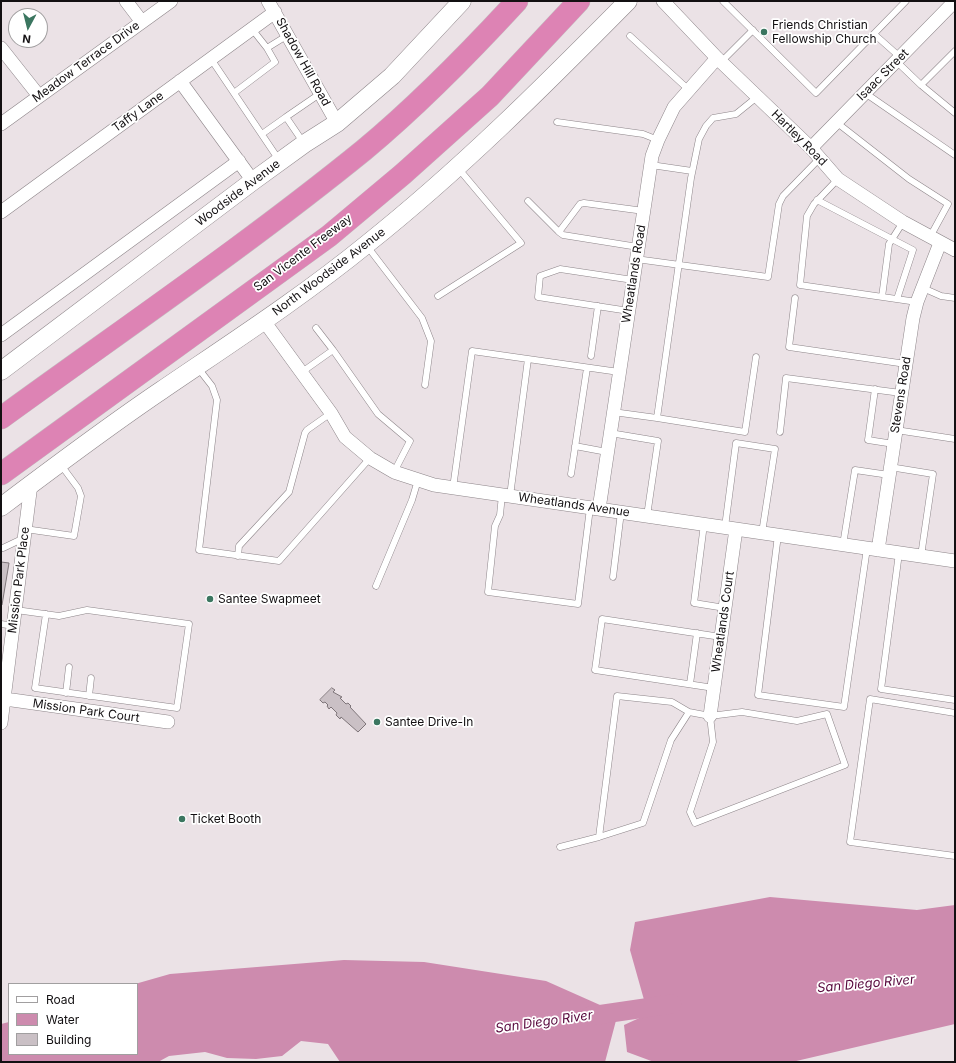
<!DOCTYPE html>
<html>
<head>
<meta charset="utf-8">
<style>
  body { margin:0 }
  #map { position:relative; width:956px; height:1063px; overflow:hidden; background:#ebe2e6; font-family:Inter,sans-serif }
  canvas { display:block }
  .frame { position:absolute; inset:0; border:2px solid #131012; pointer-events:none }
  .legend { position:absolute; left:8px; top:983px; width:130px; height:72px; box-sizing:border-box; background:#fff; border:1px solid #a19fa0; margin:0; padding:5px 7px; list-style:none; font-size:12px; color:#131012 }
  .legend li { display:flex; align-items:center; gap:8px; height:20px }
  .legend b { width:20px; border:1px solid #a19fa0 }
  .north { position:absolute; left:8px; top:8px; width:40px; height:40px; box-sizing:border-box; background:#fff; border:1px solid #a19fa0; border-radius:50%; rotate:187deg; font-size:11px; font-weight:700; line-height:16px; text-align:center; color:#131012 }
  .north::after { content:''; display:block; margin:auto; width:14px; height:18px; background:#3b7660; clip-path:polygon(50% 0,100% 100%,50% 72%,0 100%) }
</style>
</head>
<body>
<div id="map">
<canvas width="956" height="1063"></canvas>
<div class="frame"></div>
<ul class="legend">
<li><b style="height:5px;background:#fff"></b>Road</li>
<li><b style="height:11px;background:#cd8bae"></b>Water</li>
<li><b style="height:11px;background:#cac0c5"></b>Building</li>
</ul>
<div class="north">N</div>
</div>
<script>
const context = document.querySelector('canvas').getContext('2d');
context.lineJoin = 'round';
function paint(path, color) {
  context.fillStyle = color;
  context.fill(path, 'evenodd');
}
function strokePath(path, color, width, dash) {
  context.strokeStyle = color;
  context.lineWidth = width;
  context.lineCap = dash ? 'butt' : 'round';
  context.setLineDash(dash || []);
  context.stroke(path);
}
function label(font, color, halo, rows, align = 'center') {
  context.font = font + ' Inter,sans-serif';
  context.lineWidth = 3.5;
  context.setLineDash([]);
  context.textBaseline = 'middle';
  context.strokeStyle = halo;
  context.fillStyle = color;
  for (const [text, x, y, turn = 0] of rows) {
    context.save();
    context.translate(x, y);
    context.rotate((+turn || 0) * Math.PI / 180);
    context.textAlign = isNaN(turn) ? turn : align;
    if (halo) context.strokeText(text, 0, 0);
    context.fillText(text, 0, 0);
    context.restore();
  }
}
const water = new Path2D(`
  M770 897 917 910 955 905V1024L792 1062H654L627 1052 624 1025 648 1014 630 950 635 922Z
  M344 960 424 962 546 981 618 1013 605 1062H340L328 1044 301 1041 282 1056 256 1059 227 1058 205 1052 169 1056 158 1062H1V1024L9 1022V1054H137V984H135L170 974Z`);
const river = new Path2D(`
  M590 1016 672 1004`);
const building = new Path2D(`
  M1 562 9 563 2 605H1Z
  M332 688 335 690 333 692 342 697 340 698 346 704 348 703 351 706 350 707 366 724 358 732 341 717 340 719 336 715 337 713 331 707 329 709 327 706 328 705 325 702 323 703 320 700Z`);
const lane = new Path2D(`
  M723 1 816 93 906 1
  M252 29 267 48
  M874 34 900 57
  M630 36 689 90
  M955 51 921 85 955 113
  M211 59 279 160
  M896 61 921 85
  M721 62 753 30
  M234 93 275 62 267 48 288 35
  M865 93 955 155
  M557 122 643 134 658 140
  M836 122 909 179 948 204 930 237
  M262 134 286 117
  M303 142 286 117 321 93
  M651 165 692 171
  M838 179 814 204 807 216 800 285 917 302
  M817 200 913 250 897 299
  M528 201 559 232
  M367 246 422 318 431 341 425 385
  M638 247 563 235 559 232 580 204 584 203 644 211
  M636 259 768 277 779 204 783 196 820 158
  M923 288 941 296 955 298
  M438 296 521 243 458 168
  M882 297 889 244 903 222
  M795 298 789 347 906 364
  M629 311 538 297 540 276 560 269 633 280
  M333 350 378 414 410 441 394 472
  M591 356 598 306
  M198 368 212 386 217 400 199 550 279 561 370 458
  M302 372 333 350 316 328
  M875 389 868 440 894 444
  M613 412 657 418 691 178 699 139 706 126 713 118 736 114 757 97
  M657 418 745 432 756 357
  M896 430 955 439
  M780 432 786 378 901 393
  M610 433 658 441 647 516
  M575 446 607 452
  M890 467 933 474 921 556
  M571 474 587 368
  M453 488 472 351 619 372
  M502 495 500 515 495 526 488 592 578 604 590 508
  M510 496 528 359
  M704 524 694 603 725 608
  M725 527 736 443 775 449 762 533
  M25 529 74 536 81 496 78 488 61 465
  M778 535 758 695 844 707 867 548
  M843 545 855 470 889 475
  M3 548 24 538
  M899 553 881 689 955 700
  M238 556 239 546 289 492 305 433 307 430 331 413
  M613 577 621 512
  M376 586 412 500 418 480
  M16 610 59 616 87 610 189 624 177 708 35 688 46 614
  M1 624 14 626
  M690 684 697 633
  M714 688 595 670 602 619 721 637
  M66 693 69 667
  M89 696 91 678
  M955 713 870 699 850 842 955 856
  M599 837 643 823 671 740 689 712 710 716 742 712 797 721 827 714 845 765 695 823 690 812 713 742 710 716
  M560 847 599 837 617 696 672 702 689 712`);
const street = new Path2D(`
  M126 1 142 22
  M268 1 337 123
  M663 1 717 58 811 148 838 179 903 222 955 250
  M1 48 39 96
  M180 81 253 181
  M1 124 171 1
  M811 148 955 1
  M1 212 275 12
  M264 321 331 413 345 437 370 458 394 472 434 485 955 561
  M1 335 239 161
  M599 509 652 156 658 140 674 107 717 58
  M878 550 913 318 917 302 940 243
  M5 699 168 722
  M710 716 736 529
  M1 723 31 484`);
const secondary = new Path2D(`
  M1 371 253 181 304 144 337 123 392 76 462 1
  M1 507C54 467 107 427 162 390 231 343 302 297 367 244 460 170 544 86 628 1`);
const highway = new Path2D(`
  M1 418C122 330 247 245 364 150 417 106 470 52 517 1
  M1 474 329 236 403 174 490 96 579 1`);
const markers = [
  [764,32,4,"#3b7660"],
  [210,599,4,"#3b7660"],
  [377,722,4,"#3b7660"],
  [182,819,4,"#3b7660"]
];
const poiNames = [
  ["Friends Christian",772,25],
  ["Fellowship Church",772,39],
  ["Santee Swapmeet",218,599],
  ["Santee Drive-In",385,722],
  ["Ticket Booth",190,819]
];
const streetNames = [
  ["Meadow Terrace Drive",86,62,-36],
  ["Shadow Hill Road",303,62,61],
  ["Isaac Street",883,75,-45],
  ["Taffy Lane",138,112,-36],
  ["Hartley Road",799,138,45],
  ["Woodside Avenue",238,193,-37],
  ["San Vicente Freeway",303,253,-37],
  ["North Woodside Avenue",329,272,-37],
  ["Wheatlands Road",634,274,-81],
  ["Stevens Road",901,395,-81],
  ["Wheatlands Avenue",574,505,8],
  ["Mission Park Place",19,580,-83],
  ["Wheatlands Court",723,622,-82],
  ["Mission Park Court",86,711,8]
];
const waterNames = [
  ["San Diego River",866,984,-5],
  ["San Diego River",544,1022,-8]
];
paint(water, '#cd8bae');
strokePath(river, '#cd8bae', 19);
paint(building, '#cac0c5');
strokePath(building, '#7e7579', 1);
strokePath(lane, '#8d8589', 7);
strokePath(street, '#8d8589', 14);
strokePath(secondary, '#8d8589', 19);
strokePath(highway, '#c2c1c1', 23);
strokePath(lane, '#fff', 6);
strokePath(street, '#fff', 13);
strokePath(secondary, '#fff', 18);
strokePath(highway, '#dd83b4', 22);
for (const [x, y, r, color] of markers) {
  const dot = new Path2D();
  dot.arc(x, y, r, 0, 2 * Math.PI);
  context.fillStyle = color;
  context.fill(dot);
  strokePath(dot, '#fff', 1.5);
}
label('12px', '#131012', '#fff', poiNames, 'left');
label('12px', '#131012', '#fff', streetNames);
label('italic 13px', '#57073c', '#fff', waterNames);
</script>
</body>
</html>
